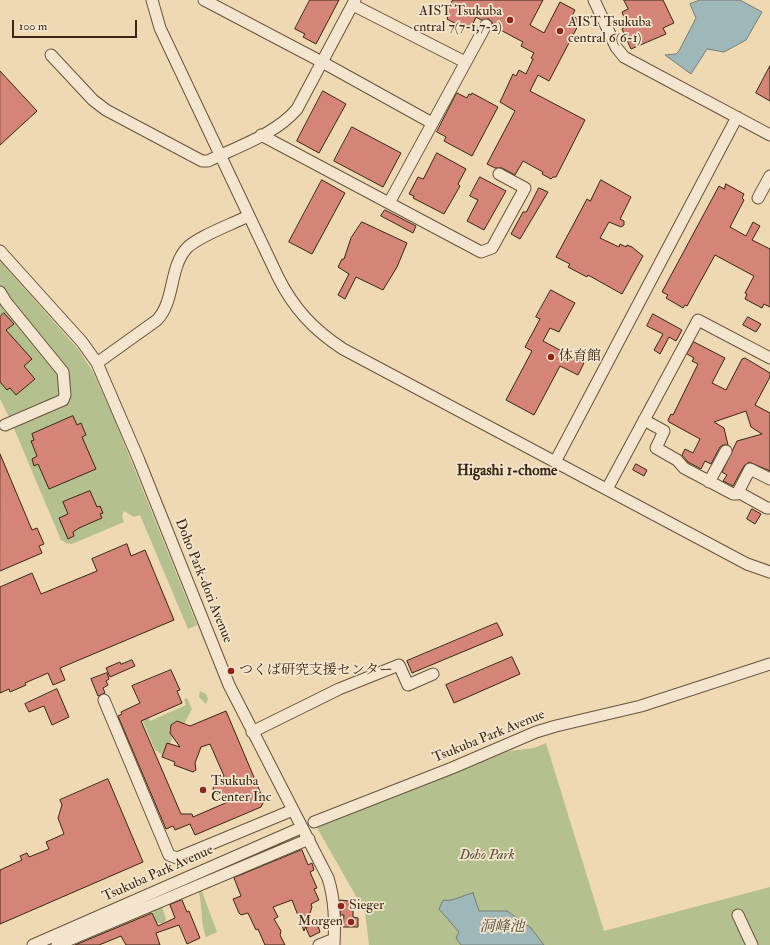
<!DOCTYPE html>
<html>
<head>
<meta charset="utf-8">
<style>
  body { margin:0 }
  #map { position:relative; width:770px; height:945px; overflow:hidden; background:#eed9b3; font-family:"IM FELL Double Pica",serif }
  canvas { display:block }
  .scale { position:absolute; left:12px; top:20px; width:125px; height:18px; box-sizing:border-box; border:2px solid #392613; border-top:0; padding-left:5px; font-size:12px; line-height:14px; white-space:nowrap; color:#392613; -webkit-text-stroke:3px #f4e6ce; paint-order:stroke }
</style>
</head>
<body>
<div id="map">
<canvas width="770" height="945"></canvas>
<div class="scale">100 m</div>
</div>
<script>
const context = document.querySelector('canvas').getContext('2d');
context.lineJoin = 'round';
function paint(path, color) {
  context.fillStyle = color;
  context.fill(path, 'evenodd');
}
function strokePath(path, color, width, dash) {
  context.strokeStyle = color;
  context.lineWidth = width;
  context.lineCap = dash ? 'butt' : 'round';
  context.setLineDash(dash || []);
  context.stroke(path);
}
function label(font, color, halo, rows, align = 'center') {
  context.font = font + ' "IM FELL Double Pica","Noto Serif JP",serif';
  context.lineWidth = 3.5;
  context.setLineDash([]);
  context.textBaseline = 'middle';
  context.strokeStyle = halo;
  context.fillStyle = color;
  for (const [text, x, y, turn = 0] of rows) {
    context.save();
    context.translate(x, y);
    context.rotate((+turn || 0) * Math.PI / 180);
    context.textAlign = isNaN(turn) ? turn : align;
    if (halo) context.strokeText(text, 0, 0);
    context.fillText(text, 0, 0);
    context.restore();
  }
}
const green = new Path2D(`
  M0 261 78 349 93 372 113 416 197 625 188 629 140 515 134 517 124 511 122 516 124 522 72 544 66 543 61 540 10 419 0 399Z
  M200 691 206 694 208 699 206 704 199 697Z
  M187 698 192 709 184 724 177 721 173 723 169 730 173 736 170 744 167 743 163 755 155 750 138 710 144 707 150 721 186 705 184 699Z
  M546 743 604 931 770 887V945H369L365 912 316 826 509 751 534 748Z
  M201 889 217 932 206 937C200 922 203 905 198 890Z
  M162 906 166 920 163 923H156L152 910Z`);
const water = new Path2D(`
  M700 0H740L762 12 746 40 724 52 707 49 691 74 665 55 676 54 679 51 696 18 690 4Z
  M473 893 479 911H507L531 928 544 945H461L456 938 459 932 439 909 443 900C454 902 462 895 473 893Z`);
const building = new Path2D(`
  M310 0H339L316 44 303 37 305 34 295 29Z
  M453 0H543L530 25 544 33 560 2 575 10 572 16 581 20 549 81 538 75 530 91 585 120 556 177H553L551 179 542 174 543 172 523 161 515 175 502 168H495L487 164 515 111 500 102 513 74 516 76 519 70 526 74 533 59 531 58 534 53 521 46 523 42 493 26 492 22 489 19 481 20 476 17 471 28 467 26 465 29 447 19 448 16 445 14Z
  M624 0H663L674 23 663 28 666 34 631 49 622 29 627 25 622 12 628 9Z
  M770 66V101L756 93Z
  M0 71 37 111 0 145Z
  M323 91 346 104 319 153 297 141Z
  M457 93 467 98 469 94 471 95 472 93 498 107 472 156 444 141 446 137 437 132Z
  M352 127 401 153 383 187 334 161Z
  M437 153 466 169 458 184 460 186 444 214 413 198 414 196 409 194 418 177 423 179Z
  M480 177 506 191 484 230 467 221 478 200 470 196Z
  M322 180 345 193 312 254 289 242Z
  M601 180 631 197 620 219 624 221V225L621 227 609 222 600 238 619 247 620 244 626 247 627 245 632 247 643 256 622 294 588 275 587 277 568 267 570 264 556 257 587 199 590 201Z
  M726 184 744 194 742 198 744 200 730 227 746 236 753 222 760 226 752 240 770 249V307L764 304 762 308 745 299 747 294 745 293 754 276 715 255 687 306 685 305 683 308 666 298 668 295 662 292 719 186 724 189Z
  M539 188 548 192 520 239 511 234 523 212H526Z
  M385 210 416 226 413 233 381 216Z
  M362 222 407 243 397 267 383 290 356 277 345 299 338 295 349 274 338 267 342 259H344L351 238Z
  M551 290 575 303 559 332 550 328 543 341 584 363 578 375 560 366 534 415 506 400 532 351 525 347 540 319 536 317Z
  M4 313 14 324 6 330 32 359 24 366 35 379 16 395 10 388 7 390 0 382V317Z
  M653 314 682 330 676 341 669 337 660 354 654 350 663 334 647 326Z
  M748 317 761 324 756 332 743 325Z
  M694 342 725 358 712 383 726 390 742 359 745 358 770 373V377L755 405 770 413V471L749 462 744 466 733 486 723 481 727 475 722 472 737 441 762 434 751 427 746 411 714 422 724 428 728 445H723L720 447 711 464 705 461 701 469 688 462 682 455 685 449 693 453 700 439 669 422 668 420 671 414 673 415 698 364 692 361 694 358 687 354Z
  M73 416 77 425 81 423 86 435 82 437 96 469 49 489 38 464 34 466 32 459 37 456 31 441 34 440 32 434Z
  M0 454 32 530 37 528 44 544 39 546 42 553 0 571Z
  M636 464 647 470 644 476 633 470Z
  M90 491 97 507 100 506 103 513 100 514 102 518 79 528 73 532 74 536 68 539 59 518 68 514 63 502Z
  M752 509 761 514 755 524 747 519Z
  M127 544 131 556 145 550 174 620 60 668 65 680 53 685 48 673 25 683 26 685 10 692 9 689 0 693V587L32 573 41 594 97 571 92 559Z
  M497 623 503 635 412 673 407 661Z
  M512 657 520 674 454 703 446 685Z
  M132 660 135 666 110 677 106 668 120 662 121 664Z
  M171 670 180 690 177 691 182 703 141 721 181 814H192L193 817 230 801 214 792 213 789 216 780 224 776 210 744 201 747 195 763 196 770 193 772 174 765 175 762 162 757 167 743 180 747 170 733 171 725 177 721 190 726 226 711 264 801 261 807 195 835 190 824 175 830 173 826 166 829 118 716 122 714 121 712 140 703 132 686Z
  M107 673 109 679 106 681 108 685 103 688 105 693 98 696 91 679Z
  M57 689 69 717 52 725 44 706 29 712 25 704Z
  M108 779 143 862 0 924V870L22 860 20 856 27 853 29 857 49 849 46 842 64 834 58 818 62 805 60 800Z
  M302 850 308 865 312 863 314 870 310 872 317 888 314 889 319 900 311 904 312 907 304 931 292 900 273 907 278 917 274 919 281 931 280 935 285 945H265L258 929 256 930 248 913 241 915 239 913 233 899 241 896 234 878Z
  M182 900 187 912 189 911 200 938 187 944 179 925 156 933 160 945H126L121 936 99 945H75L152 913 158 926 175 918 170 905Z
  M340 900 349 901V907L353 908V917L358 918V927H343L344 915H341Z
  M317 923 320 932 310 937 306 928Z`);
const minor = new Path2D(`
  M152 0 160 28 278 277C294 309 314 330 343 349L747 564 770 572
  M204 0 322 62 432 123
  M594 0 616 47 624 57 770 135
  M353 5 465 62
  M51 55 93 100 106 110 202 161H208C237 147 276 134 297 109L355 0
  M261 135 481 252 492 248 525 188 499 174
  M758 198 770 176
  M389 203 486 25
  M0 251 82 342 97 363 138 458 229 685 328 878C335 900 335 922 334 945
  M0 292 6 302 63 372 65 395 63 400 5 425
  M97 363 157 320C175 301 169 269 186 249 196 237 233 224 248 216
  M644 420 664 431 656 448 677 460 684 468 733 494H737L750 469 770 479
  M555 462 737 117
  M709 482 726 451
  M607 489 698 320 770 358
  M738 492 767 508H770
  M104 700 169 855 177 858 293 810
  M252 732 339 689 399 665 408 685 433 674
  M314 822 452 768 536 732 556 726 641 706 770 664
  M738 915 752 945
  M33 945 296 830
  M57 945 309 839
  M319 945 334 939`);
const markers = [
  [510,20,4,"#8f2418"],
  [560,31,4,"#8f2418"],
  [551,357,4,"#8f2418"],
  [231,671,4,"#8f2418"],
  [203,790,4,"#8f2418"],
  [341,906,4,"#8f2418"],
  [351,922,4,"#8f2418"]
];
const poiNames = [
  ["AIST Tsukuba",502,12,"right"],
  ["cntral 7(7-1,7-2)",502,28,"right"],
  ["AIST Tsukuba",568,23],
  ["central 6(6-1)",568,39],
  ["体育館",559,357],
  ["つくば研究支援センター",239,671],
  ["Tsukuba",211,782],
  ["Center Inc",211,798],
  ["Sieger",349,906],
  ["Morgen",343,922,"right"]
];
const streetNames = [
  ["Doho Park-dori Avenue",203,581,68],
  ["Tsukuba Park Avenue",489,737,-22],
  ["Tsukuba Park Avenue",158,874,-24]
];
const parkNames = [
  ["Doho Park",487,856]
];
const neighbourhoodNames = [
  ["Higashi 1-chome",507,472]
];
const waterNames = [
  ["洞峰池",502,928]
];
paint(green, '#b5c08f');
paint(water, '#9eb7b8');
strokePath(water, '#767d76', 1);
paint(building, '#d48578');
strokePath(building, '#392613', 1);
strokePath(minor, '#66533b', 13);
strokePath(minor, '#f4e6ce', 11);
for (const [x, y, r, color] of markers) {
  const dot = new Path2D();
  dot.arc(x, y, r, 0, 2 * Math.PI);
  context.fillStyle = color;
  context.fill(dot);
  strokePath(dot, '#f4e6ce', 1.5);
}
label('14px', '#392613', '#f4e6ce', poiNames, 'left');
label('14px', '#392613', '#f4e6ce', streetNames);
label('italic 14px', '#584c32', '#f4e6ce', parkNames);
label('bold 15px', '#392613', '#f4e6ce', neighbourhoodNames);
label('italic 15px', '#524a3c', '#f4e6ce', waterNames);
</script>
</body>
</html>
